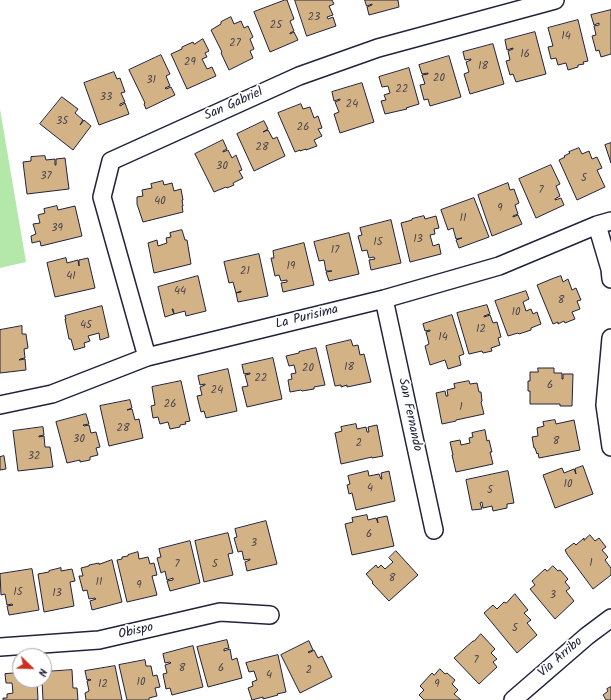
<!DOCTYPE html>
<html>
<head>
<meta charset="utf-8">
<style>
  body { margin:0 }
  #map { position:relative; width:611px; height:700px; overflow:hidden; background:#fff; font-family:Kalam,sans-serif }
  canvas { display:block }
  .north { position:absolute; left:12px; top:648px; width:40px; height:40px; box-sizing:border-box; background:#fff; border:1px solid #a7a7b1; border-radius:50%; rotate:113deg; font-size:11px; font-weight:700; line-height:16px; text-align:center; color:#22223b }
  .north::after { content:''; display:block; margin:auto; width:14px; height:18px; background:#c8321e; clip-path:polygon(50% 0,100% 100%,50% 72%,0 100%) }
</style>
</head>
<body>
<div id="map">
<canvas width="611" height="700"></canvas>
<div class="north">N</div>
</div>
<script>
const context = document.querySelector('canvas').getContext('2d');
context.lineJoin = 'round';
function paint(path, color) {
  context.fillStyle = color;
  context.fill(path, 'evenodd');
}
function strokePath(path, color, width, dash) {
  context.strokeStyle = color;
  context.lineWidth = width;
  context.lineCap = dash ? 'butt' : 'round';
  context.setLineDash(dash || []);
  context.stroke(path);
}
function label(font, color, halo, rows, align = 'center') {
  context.font = font + ' Kalam,sans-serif';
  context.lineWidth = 3.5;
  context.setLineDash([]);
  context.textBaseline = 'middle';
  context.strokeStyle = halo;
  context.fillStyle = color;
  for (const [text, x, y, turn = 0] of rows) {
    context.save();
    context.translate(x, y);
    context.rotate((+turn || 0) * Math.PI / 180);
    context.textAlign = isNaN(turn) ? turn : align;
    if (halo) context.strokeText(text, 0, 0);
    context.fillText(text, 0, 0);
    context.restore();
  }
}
const green = new Path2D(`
  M0 109 26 262 0 268Z`);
const building = new Path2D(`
  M285 0H287L294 19 290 21 294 31 290 33V34L294 32 298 40 270 52 254 12Z
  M295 0H332L334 4 329 6 333 15 327 17 328 19 333 17 336 26 307 36Z
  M365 0H398L399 7 369 15 367 7 372 5V4L367 6Z
  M611 10V54L601 57 599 50 596 51 592 36 596 35 594 26 599 25V23L594 25 591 15Z
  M231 17 234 24 241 21 244 28 248 26 253 37 250 39 254 49 250 51 253 58 229 70 221 53 222 52 211 30 221 24V22Z
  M578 20 588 61 583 62 584 64 578 65V67L568 70 566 63 558 65 556 58 551 59 548 47 553 46 548 28Z
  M535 32 546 74 516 82 513 74 510 75 506 61 510 60 508 51 513 49V48L507 50 505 40Z
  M203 39 209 51 205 53 207 57 202 59 207 69 212 67 216 76 187 89 171 54 182 49V47L193 42 194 44Z
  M493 44 504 84 470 94 464 74 469 72 466 62 471 60V59L465 60 463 52Z
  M161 55 170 74 166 76 170 86 165 88 166 89 171 87 175 95 146 109 144 104 145 103 129 70Z
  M449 56 461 97 430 106 428 99 424 100 420 85 425 84 422 75 428 74V73L422 74 419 65Z
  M409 68 419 104 406 108 407 109 385 114 381 101 386 100 384 95 390 93 388 86 382 87 379 77Z
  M114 72 117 79 120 78 125 92 121 93 125 102 120 104V106L125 103 129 114 99 125 84 83Z
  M362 83 374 122 340 133 334 114 339 112 335 102 340 100V99L334 101 332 92Z
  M62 97 78 109 75 113 83 120 80 125 84 120 91 126 73 150 40 124Z
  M301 104 303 109 310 107 314 118 318 116 322 128 318 129 322 136 314 140 317 146 306 150V149L300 151V150L295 152 278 113Z
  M264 121 268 129 263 132 268 130 273 139 277 137 285 156 254 171 237 134Z
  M223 140 227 149 223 151V152L228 150 232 158 236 155 242 170 239 171 243 178 233 183 234 185 227 188 226 187 214 192 195 154Z
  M611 143V163L605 145Z
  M579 148 582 154 589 151 592 159 597 157 602 168 597 170 605 187 577 200 559 160 565 157 564 156 570 153 569 152Z
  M45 156 46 160 55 159V165H56V159L65 158 69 189 27 194 23 162 31 161V157Z
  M551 165 560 184 556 186 560 196 555 199V200L561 198 564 205 536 218 519 179Z
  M163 181 164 185 172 183 174 191 181 189 183 200H182L183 206H182L183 212 143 222 137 204V197L143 196 142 190 152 188 151 184Z
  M508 183 510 190 514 189 519 203 515 205 518 214 513 216V217L518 215 522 224 492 236 478 195Z
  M474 198 489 237 459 248 456 240 462 238 456 239 453 228 448 230 441 210Z
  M57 206 58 210 75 206 82 236 41 246 40 241 32 243 31 236 36 234 33 224 40 223 38 215 45 213 44 209Z
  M424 216 425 219 436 216 439 228 434 229 435 234 430 235 433 246 439 244 441 254 410 262 401 223 412 220V219Z
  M391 220 401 263 371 270 369 260 375 259 374 257 369 258 367 250 362 251 358 236 362 235 360 228Z
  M182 230 185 240H187L191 264 154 273 148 243 157 240 158 246 167 243 166 238 171 237 170 233Z
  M349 233 359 274 329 281 326 272 332 271H326L324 260 319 261 314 242Z
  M304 243 314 285 283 292 281 283 287 282V280L281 281 279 275 275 276 271 258H274L273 251Z
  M259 254 268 296 238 302 236 293 241 292V291L236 293 233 282 229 283 224 262Z
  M66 258 67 263 78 260 79 266V260L88 258 95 288 55 297 47 263Z
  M198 276 206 311 186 316 185 311 174 314 173 309H172L174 314 165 317 158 287Z
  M561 276 563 282 568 279 572 290 576 288 581 300 577 301 580 309 572 312 575 319 565 323 564 321 558 324V322L553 324 537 285 554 278Z
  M526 291 529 299 523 302 526 311 531 309 533 314 537 312 541 324 531 328V330L519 334 518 333 508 336 495 301Z
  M487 305 490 314 484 316V317L490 315 493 323 497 322 501 337 498 338 500 345 491 348 492 351 483 353 482 351 469 354 457 313Z
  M102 306 109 337 100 340 99 333 88 336 90 341 84 343 85 347 74 350 71 339H69L65 319H66L65 316Z
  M452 315 464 354 459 356 461 365 448 369 445 360 430 365 425 346 429 344 426 332 430 331V330L425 331 423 324Z
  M22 326V334H26L28 348 24 349 25 358 20 359 19 360 25 359 26 370 0 373V330Z
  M351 340 353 346 358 345 360 355 364 354 371 382 347 387V385L341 387V385L335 386 326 346Z
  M316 348 325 385 314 387V389L302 391 301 390 290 392 288 380 292 379 291 374 296 373 294 365 289 366 286 356 299 353V352Z
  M273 358 282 399 247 407 242 387 248 386 245 375 250 374V373L244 374 242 365Z
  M538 368H554V373H562V379H563V374H573L572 406H560V404H530V391H528V381H530V372H538Z
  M228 369 237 411 206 418 204 411 201 412 197 396 202 395 200 387 205 385V384L200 385 198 376Z
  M181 381 190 421 185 422 186 424 180 425V427L170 429 168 422 160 424 158 417 153 418 151 406 155 405 152 387Z
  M469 381 470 384 477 383 479 392H481L482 401 481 402 484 414 456 420V421L442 424 436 393 445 391 446 396H448L447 390 455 388 454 384Z
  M130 400 132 408 127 410 132 409 135 420 139 419 143 438 109 446 100 406Z
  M86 414 89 424 83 425 84 426 89 425 91 433 96 432 100 447 96 448 98 455 90 457V460L80 462V460L67 463 56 422Z
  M555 420 556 424 574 420 580 450 539 458 538 453 537 454 535 448H534L532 437 538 436 537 428 544 426 543 422Z
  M356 424 357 429 366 427 367 432H369L368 427 377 425 383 456 372 458V457L341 464 335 433 342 431 341 427Z
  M43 427 44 435 39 436V437L44 436 45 447H50L53 467 18 471 13 431Z
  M485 430 487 441 489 440 492 452H490L493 464 456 472 452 455H453L450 442 460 440 461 445 470 443 469 438 473 437 472 433Z
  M4 456 6 469 0 470V457Z
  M583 466 593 494 555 508 543 475 562 468 564 473 574 469 576 474 575 469Z
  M368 471 369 476 379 474 381 479H382L381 473 389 471 395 501 356 510 352 493 349 494 347 485 350 484 348 476Z
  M508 471 514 503 507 504V508L493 511 492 506 483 508 482 502 480 503 482 509 472 510 466 480Z
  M367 515 368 520 376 518 378 523 377 518 387 516 394 546 352 555 345 524 353 522 352 518Z
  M266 521 277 564 247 571 245 562 250 560V559L244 560 242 551 238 552 234 538 237 537 235 529Z
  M228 533 233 553 228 554 233 575 204 582 195 541Z
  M590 535 595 541 599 538 606 547 602 550 608 557 605 560 611 568V575L593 589 567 554 565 550 574 543 576 545 584 538V540Z
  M190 541 200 583 170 591 167 581 173 580V578L167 580 165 571 161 573 157 558 161 557 159 549Z
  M396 551 418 575 389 601 372 583 373 582 366 574 376 565 378 568 381 565 385 569 393 562 389 558Z
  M138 552 139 559 148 557 150 564 154 563 157 575 152 576 157 595 127 602 117 560 122 559V557L128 556V555Z
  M112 560 122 602 92 610 90 601 96 599 95 598 89 599 87 590 83 591 79 576H83L81 568 89 566V565L99 563V564Z
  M553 566 558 571 560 570 568 579 565 582 570 588 566 591 574 601 555 619 530 589 535 585 532 581 545 569 547 571Z
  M61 568V571L72 569 75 581 70 582 74 606 44 612 38 574 49 572V571Z
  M32 569 39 610 9 615 7 606 13 605 12 604 7 605 5 594 1 595 0 574Z
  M515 594 528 610 524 613 531 620 527 623 537 635 517 653 484 613 493 605 497 609 504 602 506 603Z
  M481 634 495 649 491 653 497 659 493 662 497 667 479 684 454 658 473 641H474Z
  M227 640 229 648 224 649V651L230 649 232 660 237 658 242 678 208 687 197 647Z
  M309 641 313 650 308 652 309 653 314 650 318 658 322 656 332 677 300 693 281 655Z
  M193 646 203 687 172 695 170 688 166 689 163 674 167 673 165 665 171 663 170 662 165 663 163 654Z
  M278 655 286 692 277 694 278 695 263 699V697L252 700 248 688 253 686 252 682 257 680 254 671 249 672 246 663Z
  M145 660 146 666H151L153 676 157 675 160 687 155 688 157 696 149 698V700H127L119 665Z
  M115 666 122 700H86L85 693 89 691 87 681 91 680 90 679 87 680 85 671Z
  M440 669 445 674 447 673 455 680 452 684 458 690 454 694 461 700H424L419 695 424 690 420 686 432 673 434 675Z
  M72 670 73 688H77L78 700H43L42 680H44V672Z
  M20 673V680H37L38 700H3V698H7V694L13 693 12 683H6L5 674Z
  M611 687V700H606L603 695 608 691 607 689Z`);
const street = new Path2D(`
  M597 225 610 269 611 279
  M384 299 434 530
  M611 338 605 405 611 447
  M147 357 102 197 111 161 299 76 378 48 555 0
  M0 405 52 394 147 357 384 299 499 266 597 225 611 221
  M0 647 99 640 220 612 270 615
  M513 700 587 636 611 618`);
const numberNames = [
  ["23",314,18],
  ["25",276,26],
  ["14",566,37],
  ["27",235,44],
  ["16",525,55],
  ["29",190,63],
  ["18",483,67],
  ["20",439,79],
  ["31",151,81],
  ["22",402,90],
  ["33",106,98],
  ["24",352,105],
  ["35",62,122],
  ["26",303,128],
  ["28",262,148],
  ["30",222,167],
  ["37",46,177],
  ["5",584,179],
  ["7",541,191],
  ["40",160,202],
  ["9",500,209],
  ["11",463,219],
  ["39",57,229],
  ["13",418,240],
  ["15",378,243],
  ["17",335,251],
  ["19",291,267],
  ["21",245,272],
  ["41",71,277],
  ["44",180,292],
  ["8",561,301],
  ["10",516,313],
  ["45",86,326],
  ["12",481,330],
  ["14",443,338],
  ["18",349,368],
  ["20",308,369],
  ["22",261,379],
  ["6",550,386],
  ["24",217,391],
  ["26",170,405],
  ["1",461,408],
  ["28",123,429],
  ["30",79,440],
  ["8",556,442],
  ["2",359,444],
  ["32",34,457],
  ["10",568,485],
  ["4",370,489],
  ["5",490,491],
  ["6",369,535],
  ["3",254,544],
  ["1",591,564],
  ["7",177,565],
  ["5",215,565],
  ["8",392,579],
  ["11",99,583],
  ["9",139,586],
  ["15",18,593],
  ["13",57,594],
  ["3",553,596],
  ["5",515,629],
  ["7",476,661],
  ["8",182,669],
  ["6",221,669],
  ["2",309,671],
  ["4",269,676],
  ["10",141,683],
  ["12",103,685],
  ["9",437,685]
];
const streetNames = [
  ["San Gabriel",234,105,-24],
  ["La Purisima",307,318,-14],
  ["San Fernando",409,415,78],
  ["Obispo",136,632,-13],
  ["Via Arribo",561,658,-41]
];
paint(green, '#b3e8aa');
paint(building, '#d3b386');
strokePath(building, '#22223b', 1);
strokePath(street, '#22223b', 20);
strokePath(street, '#fff', 17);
label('11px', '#4e464e', null, numberNames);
label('13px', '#22223b', '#fff', streetNames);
</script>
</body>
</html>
